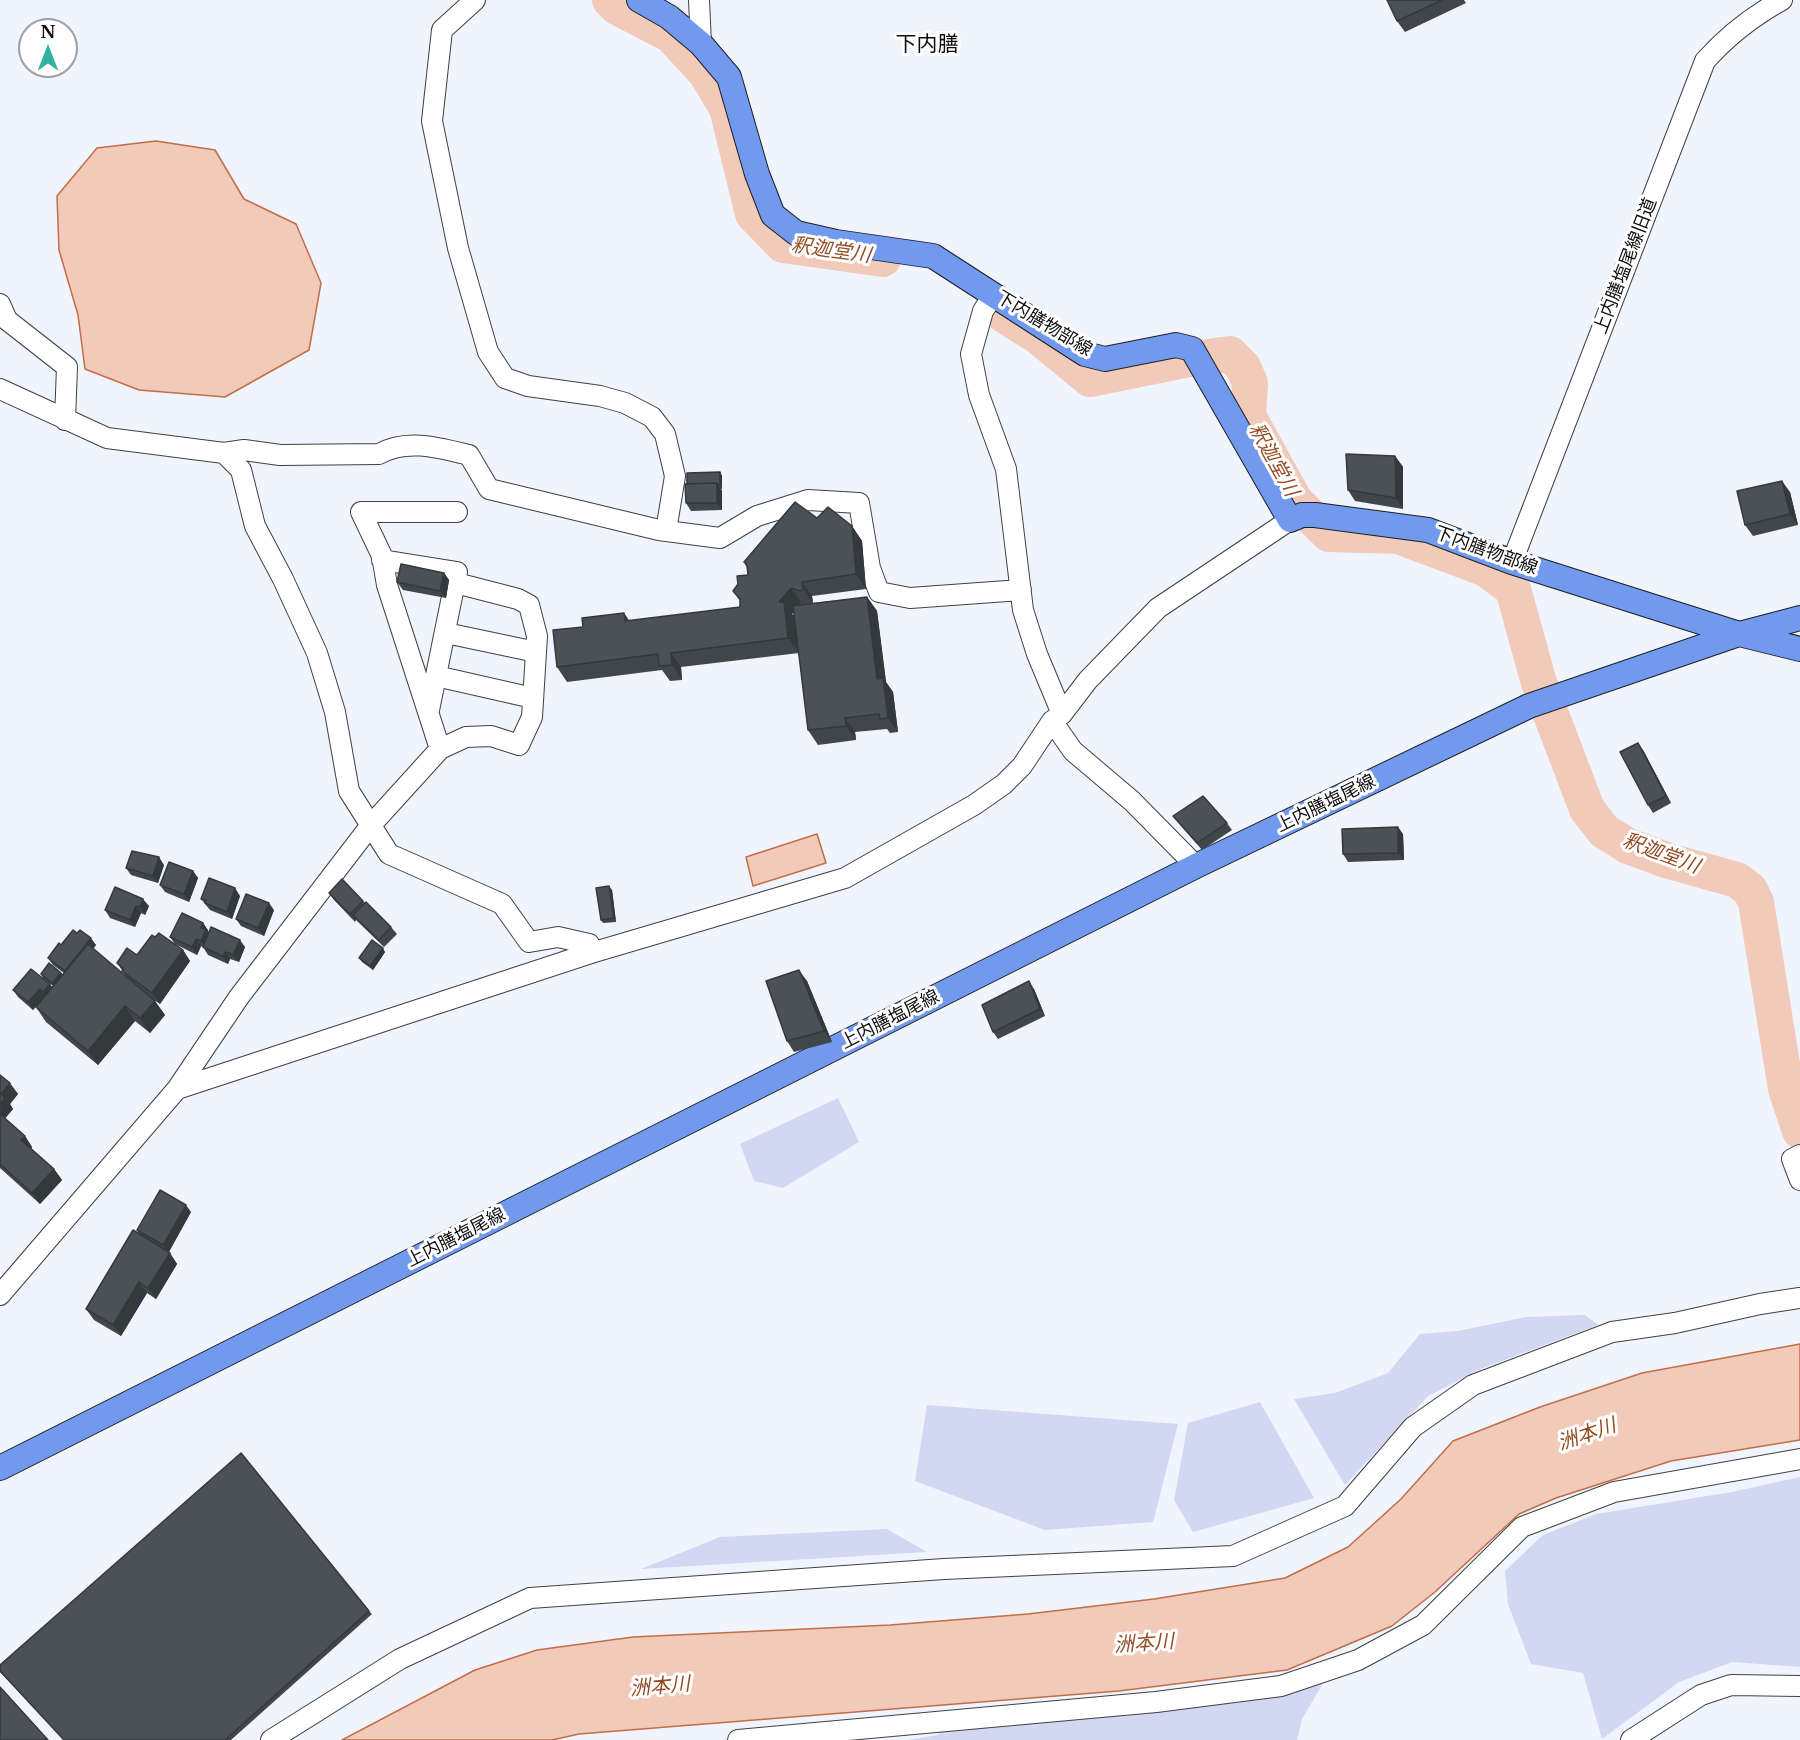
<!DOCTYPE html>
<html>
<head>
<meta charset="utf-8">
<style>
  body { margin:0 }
  #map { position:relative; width:1800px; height:1740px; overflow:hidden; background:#f0f4fe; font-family:"Libre Baskerville",serif }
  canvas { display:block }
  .north { position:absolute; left:18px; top:18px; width:60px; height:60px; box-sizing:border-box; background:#fff; border:2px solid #9f9f9f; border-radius:50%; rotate:0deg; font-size:16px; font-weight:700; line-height:24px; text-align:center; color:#0e0e0e }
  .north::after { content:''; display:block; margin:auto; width:21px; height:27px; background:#32b2a2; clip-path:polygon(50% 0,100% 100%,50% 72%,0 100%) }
</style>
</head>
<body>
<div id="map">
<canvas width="1800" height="1740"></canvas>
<div class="north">N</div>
</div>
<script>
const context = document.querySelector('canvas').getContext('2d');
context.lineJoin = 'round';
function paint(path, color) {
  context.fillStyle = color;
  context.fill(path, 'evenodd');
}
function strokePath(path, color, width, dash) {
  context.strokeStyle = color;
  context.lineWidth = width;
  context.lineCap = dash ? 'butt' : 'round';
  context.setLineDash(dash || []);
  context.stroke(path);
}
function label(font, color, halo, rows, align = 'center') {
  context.font = font + ' "Libre Baskerville","Noto Sans JP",serif';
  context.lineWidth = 6;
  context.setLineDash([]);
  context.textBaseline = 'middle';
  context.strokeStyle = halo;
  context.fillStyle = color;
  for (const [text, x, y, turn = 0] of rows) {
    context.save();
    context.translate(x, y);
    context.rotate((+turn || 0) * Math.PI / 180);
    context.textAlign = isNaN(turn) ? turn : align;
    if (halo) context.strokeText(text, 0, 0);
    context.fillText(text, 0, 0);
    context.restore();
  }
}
const farmland = new Path2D(`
  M838 1098 859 1142 783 1188 754 1181 740 1144Z
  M1585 1315 1598 1325 1483 1368 1428 1396 1345 1485 1294 1399 1335 1393 1388 1373 1420 1334 1458 1331 1526 1317Z
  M1260 1402 1314 1498 1193 1532 1174 1500 1188 1423Z
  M927 1405 1178 1424 1153 1522 1045 1530 915 1481Z
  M1800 1477V1667L1732 1662 1679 1682 1602 1739 1583 1673 1531 1664 1508 1604 1505 1571 1543 1535 1596 1514 1732 1492Z
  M887 1529 927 1552 641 1569 720 1537Z
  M1337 1659 1302 1719 1297 1740H908L938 1735 948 1719 1249 1685Z`);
const water = new Path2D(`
  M156 141 215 150 244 199 296 224 321 283 309 350 225 397 139 390 85 369 78 315 59 250 57 196 97 148Z
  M817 834 826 863 753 886 746 857Z
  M1800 1344V1440L1671 1461 1556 1498 1519 1514 1435 1592 1392 1626 1287 1670 1119 1691 579 1734 552 1740H342L475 1670 537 1650 633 1637 890 1625 1028 1614 1154 1599 1285 1578 1348 1547 1401 1499 1453 1441 1540 1407 1642 1373Z`);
const river = new Path2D(`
  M610 0 617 7 671 35 706 73 727 108 753 214 783 245 883 259
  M1004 315 1039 337 1090 379 1184 360 1230 354 1243 367 1250 383 1248 416 1295 501 1329 534 1398 536 1486 569 1513 589 1539 683 1587 809 1604 831 1628 846 1669 861 1737 880 1750 890 1756 902 1786 1089 1800 1131`);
const minor = new Path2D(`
  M475 0 442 30 432 121 458 248 488 352 505 378 528 386 600 396 625 403 652 417 665 434 675 476 666 531
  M699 0 701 44
  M994 294 983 311 971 354 979 395 1006 469 1023 610 1037 654 1062 714
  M0 304 7 320 67 367 65 420
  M0 389 107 438 224 453 241 470 255 526 283 579 317 653 335 712 349 791 389 854 502 904 529 942 558 937 589 944 591 953
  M224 453 244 450 280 455 379 454C407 438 440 448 469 455L489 489 659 530 720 538 757 516 808 500 859 503 870 568 879 592 910 598 1021 590
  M382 560 457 572 429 710
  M1512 562 1705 61C1728 35 1751 17 1782 0
  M446 633 536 652
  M436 676 533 698
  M1052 721 1073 751 1132 801 1196 866
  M440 749 387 585 382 556 361 512H457
  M177 1089 591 953 845 878 974 805 1004 784 1022 766 1052 721 1062 714 1088 680 1158 608 1290 520
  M1800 1155 1792 1159 1800 1180
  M0 1295 177 1089 239 997 371 825 440 749 466 737 491 736 519 745 532 717 537 636 529 605 518 599 456 583
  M271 1740 400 1659 530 1598 944 1569 1233 1556 1345 1506 1413 1427 1473 1385 1612 1332 1675 1323 1760 1304 1800 1298
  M738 1740 1156 1702 1281 1686 1358 1660 1423 1625 1522 1527 1614 1492 1800 1459
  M1631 1740 1701 1695 1731 1685 1800 1686`);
const major = new Path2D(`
  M639 0 669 17 701 44 729 77 757 174 773 215 796 233 836 242 933 256 1085 354 1105 359 1176 345 1192 349 1290 520 1302 515H1315L1428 530 1512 562 1739 634 1800 649
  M0 1468 1196 866 1529 706 1739 634 1800 618`);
const wall = new Path2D(`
  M1387 0H1464L1466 3 1405 32 1397 21Z
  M1395 456 1403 467V509L1355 501 1348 490Z
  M720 472 722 476V489H721L722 491V510L691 511 686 503Z
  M1790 492 1798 525 1753 536 1745 525Z
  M817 518 852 526 862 541 866 589 812 596 813 603 867 597 877 611 886 682 893 692 898 732 890 733 887 729 855 732 856 740 818 745 808 730 794 611 792 614 794 616 799 653 681 667 682 680 670 681 662 670 567 682 557 667 583 627 624 613 629 621 740 607V601L733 591 748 575 747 568 744 562Z
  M444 573 449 580 446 598 403 590 397 582Z
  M1643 750 1671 803 1653 813 1648 805Z
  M1173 816 1227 823 1232 830 1202 850Z
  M1403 834 1404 860 1348 862 1343 854Z
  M164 865 158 883 131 875 126 868Z
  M193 871 198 878 189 902 165 892 160 885Z
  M115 887 149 906 145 915 141 913 135 927 110 918 105 910Z
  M612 890 616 922 603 923 601 920Z
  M329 893 363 901 391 927 397 934 384 947 356 920 355 922 334 900Z
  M240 896 232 919 210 910 201 899Z
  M274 910 264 936 241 926 236 919Z
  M203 923 208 930V932L209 933 245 947 239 962 230 959 228 964 208 955 203 947 201 946 197 955 175 944 170 937Z
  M77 933 96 945 93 949 126 976 117 963 137 955 155 937 183 950 190 961 160 1004 154 1000 165 1015 150 1033 135 1021 98 1065 46 1022 36 1007 45 996 33 1010 18 997 13 990 52 988 53 986 43 978 41 974 61 973 63 975 64 973 53 965 48 958 61 945Z
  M385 952 373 970 362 962 359 958Z
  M807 981 832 1042 794 1052 787 1041Z
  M1034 989 1045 1016 998 1039 993 1032Z
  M0 1075 18 1094 10 1104 13 1109 5 1118 25 1136 32 1147 31 1148 54 1169 62 1180 40 1204 0 1168Z
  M191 1212 169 1252 177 1264 156 1299 147 1293 121 1336 94 1320 86 1309 139 1234 137 1230Z
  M369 1611 372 1614 231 1740H64L0 1672V1665Z`);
const shadedWall = new Path2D(`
  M1395 456 1403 467V509L1396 498Z
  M720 472 722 476V489L720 485Z
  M1782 481 1790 492 1798 525 1790 514Z
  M717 483 722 491V510L717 503Z
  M852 526 862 541 866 589 856 574Z
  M444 573 449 580 446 598 440 591Z
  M802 582 812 596 813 604 803 589Z
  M791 588 801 602 792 614 794 616 799 653 788 638 779 602Z
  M867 597 877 611 886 682 893 692 898 732 888 718 877 679Z
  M624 613 634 628 625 621Z
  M671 653 681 667 682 680 672 665Z
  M845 718 855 732 856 740 846 726Z
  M1638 743 1643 750 1671 803 1666 796Z
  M1398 827 1403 834 1404 860 1398 853Z
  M159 857 164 865 158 883 153 876Z
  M193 871 198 878 189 902 184 894Z
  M609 886 612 890 616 922 614 918Z
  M235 888 240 896 232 919 227 912Z
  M143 899 149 906 145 915 140 907Z
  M269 903 274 910 264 936 258 928Z
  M136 906 141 913 135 927 130 920Z
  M203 923 212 937 206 948 201 941V928Z
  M91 938 96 945 70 979 65 971Z
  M196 939 201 946 197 955 192 947Z
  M240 940 245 947 239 962 233 955Z
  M383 948 385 952 373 970 370 966Z
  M183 950 190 961 160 1004 152 993Z
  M225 952 230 959 228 964 223 956Z
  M799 970 807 981 832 1042 824 1031Z
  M61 973 64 976 55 987 52 983Z
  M1029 981 1034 989 1045 1016 1040 1009Z
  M50 984 55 991 48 999 43 992Z
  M40 989 45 996 33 1010 28 1002Z
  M155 1001 165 1015 150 1033 140 1018Z
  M125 1006 135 1021 98 1065 88 1051Z
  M10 1083 18 1094 10 1104 13 1109 3 1121 0 1116 1 1094Z
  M25 1136 32 1147 29 1151 21 1140Z
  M54 1169 62 1180 40 1204 32 1193Z
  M186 1205 191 1212 168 1253 163 1245Z
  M170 1253 177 1264 156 1299 148 1288Z
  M139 1282 147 1293 121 1336 113 1325Z`);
const building = new Path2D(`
  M1387 0H1442L1397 21Z
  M1346 454 1395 456 1396 498 1348 490Z
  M720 472V485H718L717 483 687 484V473Z
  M1782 481 1790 514 1745 525 1737 491Z
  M717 483V503H686L685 484Z
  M795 502 817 518 828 507 852 526 856 574 802 582 803 589 800 591 791 588 779 602H784L788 638 671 653 672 665 659 666 658 654 557 667 553 630 583 627 582 618 624 613 625 621 740 607V599L733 591 738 584 737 576 748 575 747 565 744 562Z
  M401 564 444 573 440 591 397 582Z
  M867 597 877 679 883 678 888 718 880 719 879 714 845 718 846 726 808 730 793 606Z
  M1638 743 1666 796 1648 805 1620 752Z
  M1203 796 1227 823 1197 843 1173 816Z
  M1398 827V853L1343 854 1342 829Z
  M132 851 159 857 153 876 126 868Z
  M169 862 193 871 184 894 160 885Z
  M209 878 235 888 227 912 205 903 206 900 201 899Z
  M342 879 363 901 350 914 329 893Z
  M609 886 614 918 601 920 596 888Z
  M115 887 143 899 140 907 136 906 130 920 105 910Z
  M246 894 269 903 258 928 236 919Z
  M366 902 391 927 379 940 353 915Z
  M182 913 203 923 201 928 206 930 201 941 196 939 192 947 170 937Z
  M211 927 240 940 233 955 225 952 223 956 203 947Z
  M73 930 77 933 80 930 91 938 65 971 48 958 59 943 61 945Z
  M159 933 183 950 152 993 122 971 124 969 117 963 127 948 137 955 152 935 155 937Z
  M372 940 383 948 370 966 359 958Z
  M88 944 155 1001 140 1018 125 1006 88 1051 36 1007Z
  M49 963 61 973 52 983 41 974Z
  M31 969 50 984 43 992 40 989 28 1002 13 990Z
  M799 970 824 1031 787 1041 766 981Z
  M1029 981 1040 1009 993 1032 982 1005Z
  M0 1075 10 1083 1 1094 5 1098 0 1104Z
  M0 1114 25 1136 21 1140 54 1169 32 1193 0 1164Z
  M160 1190 186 1205 163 1245 137 1230Z
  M133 1230 170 1253 148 1288 139 1282 113 1325 86 1309Z
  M241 1453 369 1611 225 1740H64L0 1671V1665Z
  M0 1687 48 1740H0Z`);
const streetNames = [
  ["上内膳塩尾線旧道",1626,266,-69],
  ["下内膳物部線",1044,324,31],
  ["下内膳物部線",1486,551,20],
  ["上内膳塩尾線",1326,804,-26],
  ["上内膳塩尾線",890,1020,-27],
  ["上内膳塩尾線",456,1238,-27]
];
const waterNames = [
  ["釈迦堂川",831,251,8],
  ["釈迦堂川",1273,460,61],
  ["釈迦堂川",1661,854,20],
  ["洲本川",1587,1435,-19],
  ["洲本川",1144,1644,-4],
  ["洲本川",660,1687,-5]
];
const quarterNames = [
  ["下内膳",927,45]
];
paint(farmland, '#d2d7f2');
paint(water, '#f1cab9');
strokePath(water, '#c26e46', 1.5);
strokePath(river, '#f1cab9', 36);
strokePath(minor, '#414141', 22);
strokePath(major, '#1f1f1f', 26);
strokePath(minor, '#fff', 20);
strokePath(major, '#7199ed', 24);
paint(wall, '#40474a');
paint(shadedWall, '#34393c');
paint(building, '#4b5256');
strokePath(building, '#34393c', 1.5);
label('18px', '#0e0e0e', '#fff', streetNames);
label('italic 20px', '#954b22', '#fff', waterNames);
label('21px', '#0e0e0e', '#fff', quarterNames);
</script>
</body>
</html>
